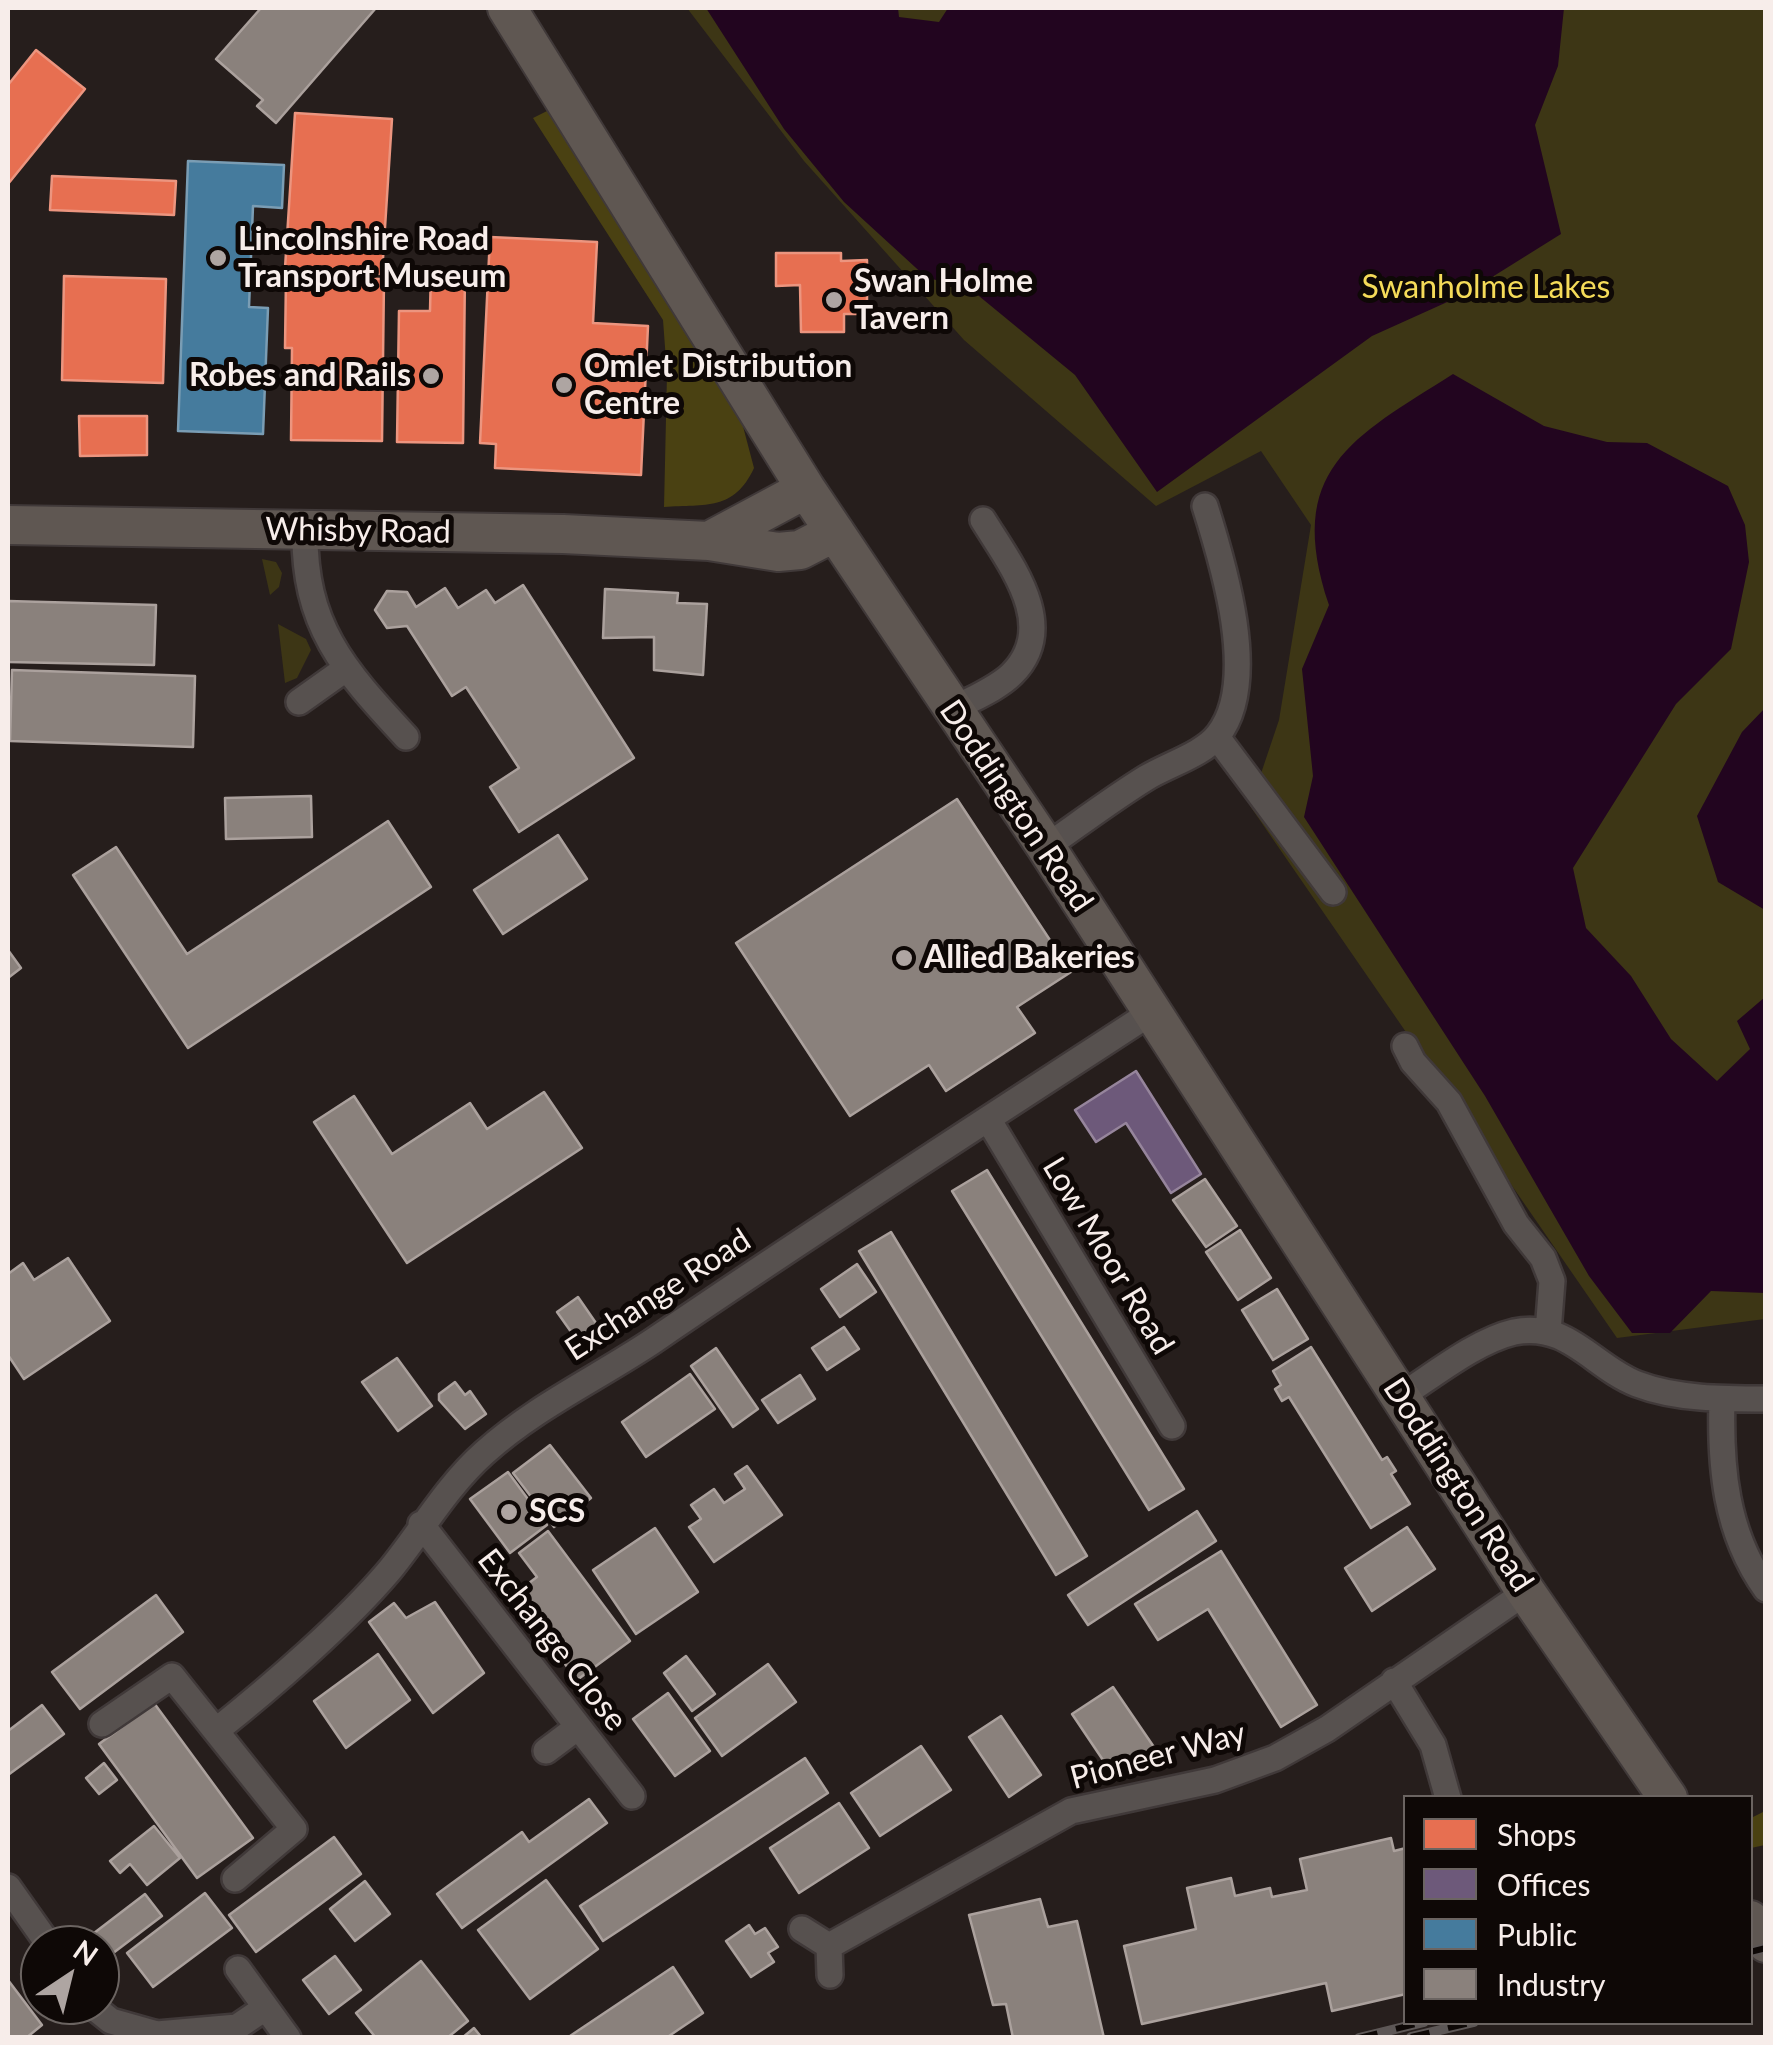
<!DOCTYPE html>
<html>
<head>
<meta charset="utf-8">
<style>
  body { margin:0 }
  #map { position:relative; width:1773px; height:2045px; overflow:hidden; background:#261e1c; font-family:Lato,sans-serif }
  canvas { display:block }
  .frame { position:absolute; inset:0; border:10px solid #f7edea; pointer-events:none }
  .legend { position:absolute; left:1403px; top:1795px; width:350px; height:230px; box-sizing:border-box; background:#0e0806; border:2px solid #6b6461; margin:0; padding:12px 18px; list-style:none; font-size:30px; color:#f7edea }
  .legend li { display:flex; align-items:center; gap:20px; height:50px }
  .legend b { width:50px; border:2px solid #6b6461 }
  .north { position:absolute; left:20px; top:1925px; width:100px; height:100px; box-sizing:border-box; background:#0e0806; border:2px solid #6b6461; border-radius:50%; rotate:35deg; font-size:28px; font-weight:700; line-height:40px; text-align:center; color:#f7edea }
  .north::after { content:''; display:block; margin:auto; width:35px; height:45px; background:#aea5a2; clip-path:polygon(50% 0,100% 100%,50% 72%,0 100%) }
</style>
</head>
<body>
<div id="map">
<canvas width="1773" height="2045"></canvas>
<div class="frame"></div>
<ul class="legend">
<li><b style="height:28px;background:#e76f51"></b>Shops</li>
<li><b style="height:28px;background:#6d597a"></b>Offices</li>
<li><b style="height:28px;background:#457b9d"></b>Public</li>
<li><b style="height:28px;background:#8a817c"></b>Industry</li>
</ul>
<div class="north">N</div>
</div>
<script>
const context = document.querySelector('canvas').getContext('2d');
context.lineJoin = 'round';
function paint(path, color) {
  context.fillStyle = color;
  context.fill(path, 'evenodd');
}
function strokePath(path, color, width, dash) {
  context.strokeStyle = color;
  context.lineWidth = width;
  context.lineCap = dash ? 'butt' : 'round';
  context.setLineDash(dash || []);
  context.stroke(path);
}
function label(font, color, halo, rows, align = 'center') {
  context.font = font + ' Lato,sans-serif';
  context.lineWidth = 10;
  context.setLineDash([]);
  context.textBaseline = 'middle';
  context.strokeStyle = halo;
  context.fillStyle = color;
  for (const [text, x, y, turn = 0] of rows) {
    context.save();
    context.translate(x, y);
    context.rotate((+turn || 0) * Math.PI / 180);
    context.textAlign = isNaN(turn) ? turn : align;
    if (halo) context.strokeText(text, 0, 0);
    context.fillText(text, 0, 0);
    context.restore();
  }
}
const green = new Path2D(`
  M687 8H1765V1319L1617 1338 1250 806 1279 720 1311 525 1261 451 1156 506 964 340 804 161Z
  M262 559 276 562 282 573 279 587 270 595Z
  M278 624 306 639 311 650 297 678 285 683Z`);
const forest = new Path2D(`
  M551 109 740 415 754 468C734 511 706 504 664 507L667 374 663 320 533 118Z
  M1765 1811V1845L1751 1848V1818Z`);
const water = new Path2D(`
  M706 8H898L899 17 939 22 948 8H1564L1558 66 1535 125 1561 234 1465 294 1372 336 1157 492 1075 375 968 287 927 278 844 202 784 129Z
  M1453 374 1544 426 1607 442 1647 443 1728 486 1745 525 1749 562 1731 649 1676 704 1573 868 1586 928 1631 976 1671 1039 1717 1081 1750 1049 1737 1021 1765 997V1293L1711 1291 1670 1333H1632L1589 1276 1485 1096 1304 817 1313 776 1302 669 1329 605C1284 470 1352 438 1453 374Z
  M1765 708V910L1718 882 1697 816 1742 732Z`);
const shops = new Path2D(`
  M36 50 85 89 8 184V85Z
  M295 113 392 119 382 274 285 268Z
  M52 176 176 181 174 215 50 210Z
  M490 237 597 242 593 323 648 326 641 475 495 468 496 444 480 443Z
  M776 253H841V261L867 260V314H844V332H801L800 285 776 286Z
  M431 270 465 271 463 443 397 442 399 311H430Z
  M64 276 166 279 163 383 62 380Z
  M286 278 384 279 382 441 291 440 292 348H285Z
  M79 416H147V455L80 456Z`);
const offices = new Path2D(`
  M1136 1071 1201 1174 1171 1193 1126 1123 1096 1142 1075 1110Z`);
const public = new Path2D(`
  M188 161 284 165 282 208 253 206 249 307 268 308 263 434 178 431Z`);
const industry = new Path2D(`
  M261 8H376L276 123 257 106 263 100 216 59Z
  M523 585 634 758 519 832 490 787 519 768 466 687 452 696 407 626 387 628 375 610 387 591 407 592 416 607 445 588 458 608 486 590 495 603Z
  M605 589 678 593 677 603 707 604 703 675 654 670V637L603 638Z
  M8 601 156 605 154 665 8 662Z
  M12 670 195 676 193 747 10 741Z
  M311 796 312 837 226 839 225 798Z
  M957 799 1071 972 1017 1007 1035 1033 946 1091 929 1065 850 1116 736 943Z
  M388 821 431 887 188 1048 73 875 116 847 187 954Z
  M558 835 587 879 503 934 474 890Z
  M8 950 21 968 8 978Z
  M544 1092 582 1148 407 1263 314 1122 354 1096 392 1154 470 1103 487 1129Z
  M987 1170 1184 1489 1149 1510 952 1191Z
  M1205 1179 1237 1226 1206 1247 1173 1200Z
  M1240 1230 1271 1278 1238 1300 1206 1252Z
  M891 1232 1087 1556 1056 1575 859 1251Z
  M68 1258 110 1321 24 1379 8 1355V1274L23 1263 34 1280Z
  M857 1264 876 1292 840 1317 821 1289Z
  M1277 1289 1308 1339 1273 1360 1242 1310Z
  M578 1297 607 1339 586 1353 557 1312Z
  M844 1327 859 1349 827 1370 812 1348Z
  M1311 1347 1382 1460 1387 1457 1396 1471 1391 1474 1410 1504 1371 1528 1289 1397 1282 1401 1275 1389 1281 1385 1273 1371Z
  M716 1348 758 1409 733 1427 691 1366Z
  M397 1358 432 1406 398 1431 362 1382Z
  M690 1374 715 1409 646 1457 622 1422Z
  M800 1375 815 1399 778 1423 762 1400Z
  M455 1382 465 1395 470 1391 486 1414 465 1429 439 1400V1394Z
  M550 1445 591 1498 554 1527 513 1473Z
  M747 1466 782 1515 714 1562 689 1527 701 1519 691 1505 714 1489 724 1503 745 1489 735 1474Z
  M508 1472 547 1525 510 1553 470 1499Z
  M1197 1511 1216 1541 1088 1625 1068 1595Z
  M1407 1527 1435 1569 1372 1611 1345 1568Z
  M655 1528 698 1592 636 1634 593 1570Z
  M548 1531 630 1641 577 1680 513 1595 537 1577 519 1553Z
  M1221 1551 1317 1705 1281 1727 1208 1609 1158 1640 1135 1604Z
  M156 1595 183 1632 80 1709 52 1672Z
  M435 1602 484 1673 433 1713 369 1622 394 1603 406 1618Z
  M378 1654 410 1700 346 1748 314 1701Z
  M686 1656 715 1694 692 1711 664 1673Z
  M768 1664 796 1702 722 1756 695 1718Z
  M1113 1687 1156 1750 1115 1778 1072 1714Z
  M668 1693 710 1751 675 1776 633 1719Z
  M154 1703 253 1838 197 1878 99 1744Z
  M42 1705 64 1734 8 1775V1731Z
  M1001 1716 1041 1775 1009 1797 969 1737Z
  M921 1746 951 1790 880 1836 851 1793Z
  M805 1758 828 1793 603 1941 580 1906Z
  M104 1763 117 1780 99 1794 86 1778Z
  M589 1799 607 1823 462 1928 437 1894 522 1832 529 1842Z
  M839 1803 869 1848 799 1893 770 1848Z
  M154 1826 180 1858 147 1885 130 1864 120 1873 110 1861Z
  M334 1837 361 1874 256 1952 229 1915Z
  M1391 1838 1394 1851 1406 1848V1994L1332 2011 1326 1983 1142 2024 1124 1946 1196 1929 1187 1888 1231 1878 1235 1896 1270 1888 1272 1897 1307 1890 1300 1859Z
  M546 1880 598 1949 530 1999 478 1930Z
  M365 1881 390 1914 355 1941 330 1909Z
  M205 1893 232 1928 153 1987 127 1953Z
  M145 1894 162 1916 100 1963V1945L81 1943Z
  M1040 1899 1048 1927 1077 1921 1104 2038H1013L1006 2004 993 2005 969 1915Z
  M749 1925 755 1934 765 1928 778 1947 768 1953 774 1962 751 1977 726 1941Z
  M335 1956 361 1990 329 2014 303 1980Z
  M421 1961 468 2021 447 2038H376L356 2013Z
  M673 1967 703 2013 666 2038H567Z
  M8 1980 42 2025 26 2038H8Z
  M474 2028 482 2038H462Z`);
const street = new Path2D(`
  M305 528C303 625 343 669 406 737
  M299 702 344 670
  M952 710C971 699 997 689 1012 674 1060 626 1010 564 983 520
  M1217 737 1333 892
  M1046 847C1079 824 1112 799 1146 778 1167 765 1204 754 1218 735 1260 682 1223 563 1205 506
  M1405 1046 1413 1062 1449 1102 1516 1224 1543 1258 1552 1281 1548 1332
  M988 1119 1172 1426
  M1401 1396C1434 1375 1476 1341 1514 1332 1568 1321 1593 1367 1637 1384 1676 1399 1724 1399 1766 1399
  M1722 1399C1720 1466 1725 1532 1766 1589
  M421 1524 632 1796
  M1394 1681 1433 1745 1448 1798
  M102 1724 172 1676 294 1829 235 1879
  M217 1730C271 1687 345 1623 389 1571 421 1532 446 1487 484 1453 535 1407 596 1379 653 1341 818 1228 985 1121 1152 1012
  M546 1751 578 1727
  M8 1887 49 1945
  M802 1929 829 1946 830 1975
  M829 1946 1071 1811 1215 1780 1275 1758 1327 1729 1526 1592
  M238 1969 288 2038
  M91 2005 111 2021 157 2034 237 2027 265 2008`);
const secondary = new Path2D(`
  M507 8 806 489 1046 847 1526 1592 1668 1798
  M8 525 563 534 709 541 778 552 800 550 835 532
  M709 541 806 489
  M1750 1920 1766 1943`);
const rail = new Path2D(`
  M1750 1952 1766 1948
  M1411 2037 1474 2022
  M1359 2038 1424 2022`);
const markers = [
  [218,258,10,"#aea5a2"],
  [834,300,10,"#aea5a2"],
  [431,376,10,"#aea5a2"],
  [564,385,10,"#aea5a2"],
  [904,958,10,"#aea5a2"],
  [509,1512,10,"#aea5a2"]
];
const poiNames = [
  ["Lincolnshire Road",238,240],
  ["Transport Museum",238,277],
  ["Swan Holme",854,282],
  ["Tavern",854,319],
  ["Omlet Distribution",584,367],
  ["Centre",584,404],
  ["Robes and Rails",411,376,"right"],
  ["Allied Bakeries",924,958],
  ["SCS",529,1512]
];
const parkNames = [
  ["Swanholme Lakes",1486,288]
];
const streetNames = [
  ["Whisby Road",358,531,1],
  ["Doddington Road",1016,806,56],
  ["Low Moor Road",1108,1256,59],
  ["Exchange Road",658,1295,-33],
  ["Doddington Road",1458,1485,57],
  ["Exchange Close",552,1640,52],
  ["Pioneer Way",1158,1756,-15]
];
paint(green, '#3d3615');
paint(forest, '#4a4112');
paint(water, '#22051f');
paint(shops, '#e76f51');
strokePath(shops, '#ec957f', 2.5);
paint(offices, '#6d597a');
strokePath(offices, '#96859c', 2.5);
paint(public, '#457b9d');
strokePath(public, '#7a9db4', 2.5);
paint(industry, '#8a817c');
strokePath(industry, '#aba19d', 2.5);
strokePath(street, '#403939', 30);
strokePath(secondary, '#403939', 42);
strokePath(street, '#57514f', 25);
strokePath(secondary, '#5f5752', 38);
strokePath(rail, '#5d5756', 10);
strokePath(rail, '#0e0806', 6, [19]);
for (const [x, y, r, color] of markers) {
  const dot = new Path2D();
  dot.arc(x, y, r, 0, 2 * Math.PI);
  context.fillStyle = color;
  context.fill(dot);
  strokePath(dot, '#0e0806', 4);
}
label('bold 32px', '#f7edea', '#0e0806', poiNames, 'left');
label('32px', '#f5db59', '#0e0806', parkNames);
label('32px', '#f7edea', '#0e0806', streetNames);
</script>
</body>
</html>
